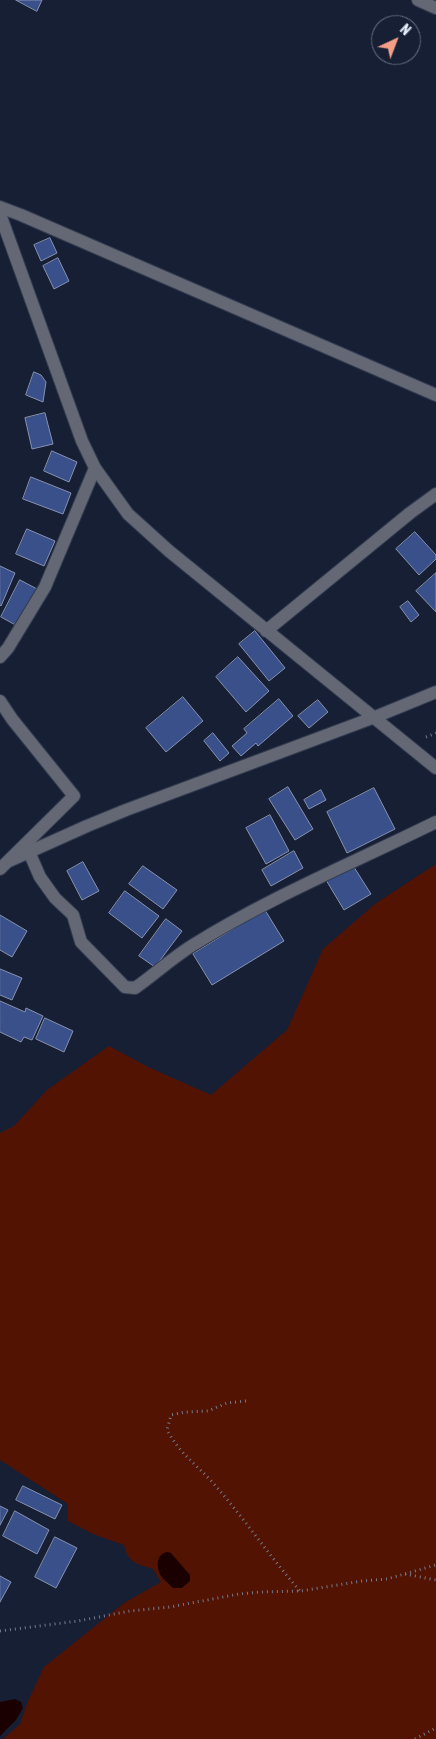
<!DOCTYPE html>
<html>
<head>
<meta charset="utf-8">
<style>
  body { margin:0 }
  #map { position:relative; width:436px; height:1739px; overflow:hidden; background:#171f35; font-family:"Asap Condensed",sans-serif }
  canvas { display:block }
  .north { position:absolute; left:371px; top:15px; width:50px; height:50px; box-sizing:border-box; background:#171f35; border:1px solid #6a7185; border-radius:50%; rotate:43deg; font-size:14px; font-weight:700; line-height:20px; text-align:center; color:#e6edfc }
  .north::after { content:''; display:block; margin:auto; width:18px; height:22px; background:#f49e87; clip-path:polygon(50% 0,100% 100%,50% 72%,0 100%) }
</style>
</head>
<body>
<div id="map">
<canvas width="436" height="1739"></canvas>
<div class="north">N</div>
</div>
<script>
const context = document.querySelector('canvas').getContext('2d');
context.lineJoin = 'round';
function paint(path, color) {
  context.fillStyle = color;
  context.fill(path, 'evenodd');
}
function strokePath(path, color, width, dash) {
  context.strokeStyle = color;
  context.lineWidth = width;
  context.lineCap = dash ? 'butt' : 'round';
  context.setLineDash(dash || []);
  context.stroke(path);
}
const green = new Path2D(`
  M436 864V1739H3L20 1724 28 1701 44 1667 124 1603 161 1582 153 1569C137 1564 128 1563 124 1545L93 1534 68 1521V1504L0 1460V1133L14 1126 47 1090 109 1046 148 1067 211 1095 287 1030 323 949 375 904Z`);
const water = new Path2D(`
  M167 1552 171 1553 190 1575V1581L182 1588H173C169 1584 164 1580 161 1576 156 1567 156 1554 167 1552Z
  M15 1699 21 1702 23 1708 16 1720 0 1736V1702Z`);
const building = new Path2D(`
  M16 0H42L37 11Z
  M50 238 57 253 41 261 34 245Z
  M58 258 69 281 54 289 43 266Z
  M34 372 41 375 46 382 43 402 26 395Z
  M45 413 53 444 32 449 25 418Z
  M52 451 77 462 69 482 44 471Z
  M31 477 71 493 63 514 23 499Z
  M27 529 55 541 44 566 16 554Z
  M415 532 436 555V559L419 575 396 549Z
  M0 566 15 573 1 606 0 605Z
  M436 573V612L416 591Z
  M20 580 39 590 19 627 1 617Z
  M408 601 419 615 411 622 400 607Z
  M255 631 285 668 269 681 239 644Z
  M238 657 269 691 246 712 216 677Z
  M183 697 203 721 166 752 146 728Z
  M279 699 293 716 258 746 256 743 241 756 232 746 247 733 244 729Z
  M318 700 328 712 309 728 298 716Z
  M213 733 229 753 220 761 204 741Z
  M288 787 313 829 295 840 269 799Z
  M374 788 395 829 347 853 327 812Z
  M321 790 326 800 309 809 304 800Z
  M270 815 289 851 266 864 246 828Z
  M294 851 303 868 271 886 262 870Z
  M83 862 99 891 82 900 67 871Z
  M352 864 371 894 344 910 326 880Z
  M143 866 177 890 163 909 129 884Z
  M125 891 159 916 142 938 109 913Z
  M265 910 284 941 212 985 193 954Z
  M0 915 27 931 12 957 0 950Z
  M166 919 182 931 155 967 139 956Z
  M0 969 22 978 12 1000 0 995Z
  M0 1001 25 1012 26 1008 43 1016 32 1040 24 1037 21 1042 0 1032Z
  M45 1018 73 1031 64 1052 36 1039Z
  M23 1486 62 1505 55 1519 16 1500Z
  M0 1506 8 1510 0 1525Z
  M15 1511 49 1530 37 1554 3 1536Z
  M55 1537 77 1548 56 1588 35 1577Z
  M0 1576 11 1582 0 1602Z`);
const path = new Path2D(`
  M426 737 436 733
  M246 1401 227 1403 208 1411 185 1412 171 1415 167 1430C180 1454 196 1464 214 1484 244 1518 270 1557 300 1591
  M405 1574 436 1580
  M0 1631 78 1621 130 1611 170 1607 239 1594 260 1592 301 1591 362 1581 387 1579 436 1565
  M415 1739 436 1728`);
const minor = new Path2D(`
  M418 0 436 8
  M0 207 21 215 436 395
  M0 214 82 441 95 468 128 514 169 551 436 768
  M266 631 410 513 436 494
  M0 657 8 648 45 587 95 468
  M0 701 12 719 74 796 0 869
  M29 852 40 877 55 898 73 915 81 942 125 987 135 988C155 974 172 958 193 945 270 897 355 862 436 822
  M9 861 87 826 126 810 375 717 436 692`);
paint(green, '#521303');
paint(water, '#1a0000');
paint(building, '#3a508b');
strokePath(building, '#8692ad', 1);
strokePath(minor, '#343c51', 14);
strokePath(path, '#727a8d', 3, [1, 4]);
strokePath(minor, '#636874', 12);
</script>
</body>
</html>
